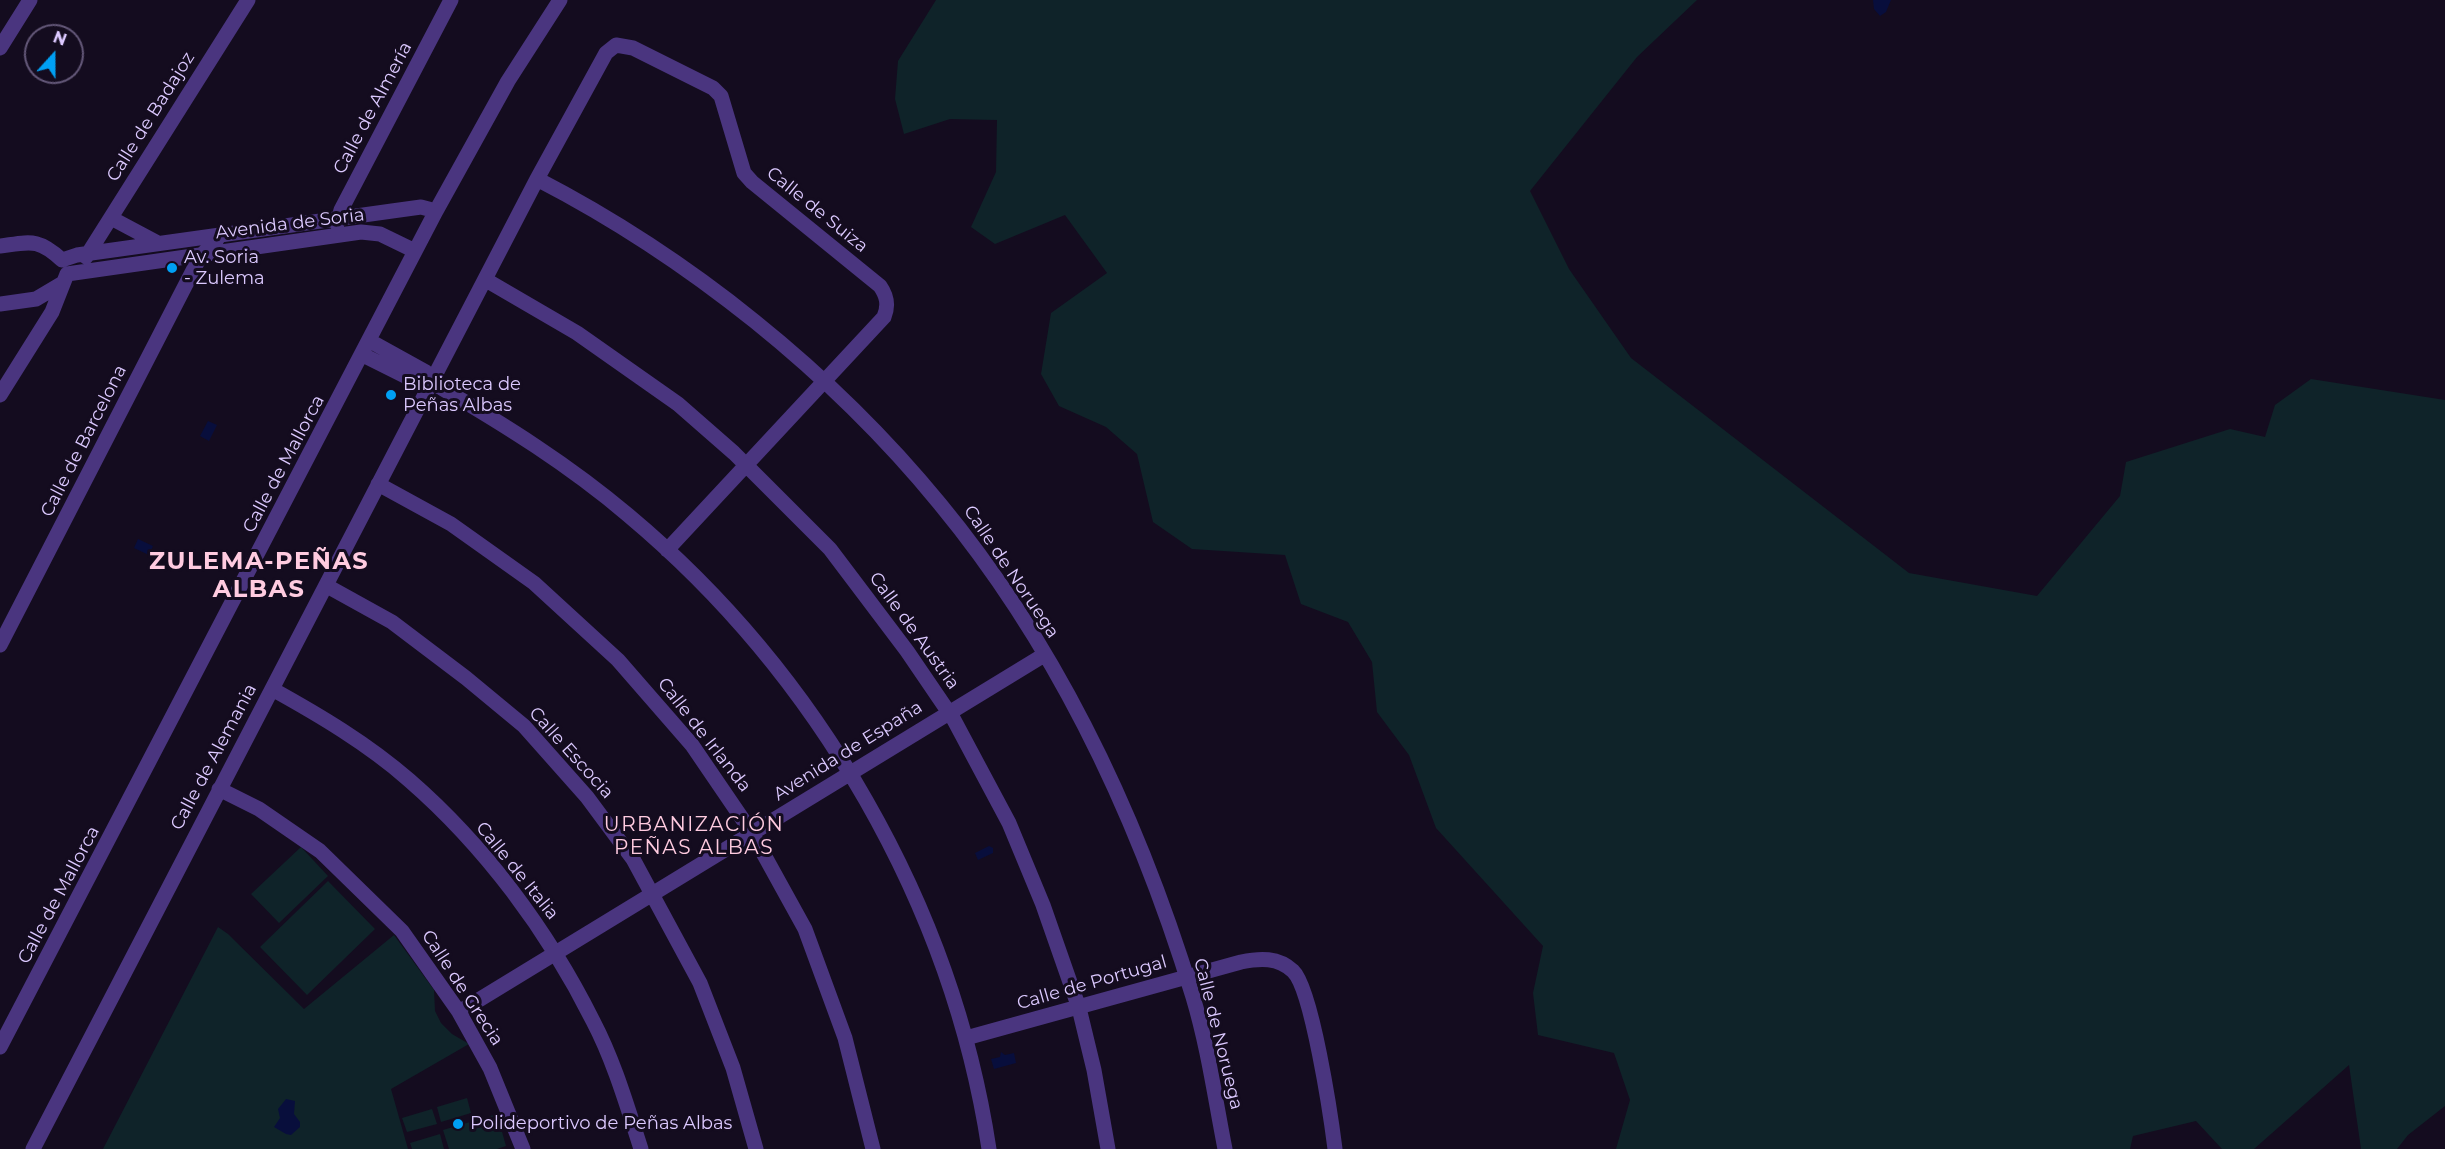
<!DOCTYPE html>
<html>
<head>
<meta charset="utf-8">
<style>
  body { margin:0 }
  #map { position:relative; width:2445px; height:1149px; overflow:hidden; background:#140c1f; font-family:Montserrat,sans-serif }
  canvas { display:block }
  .north { position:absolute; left:24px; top:24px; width:60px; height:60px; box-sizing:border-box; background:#140c1f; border:2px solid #645879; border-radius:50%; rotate:21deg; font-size:16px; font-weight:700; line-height:24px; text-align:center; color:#dcc9ff }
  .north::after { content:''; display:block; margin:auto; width:21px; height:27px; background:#00a0f4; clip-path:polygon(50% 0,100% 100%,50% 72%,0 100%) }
</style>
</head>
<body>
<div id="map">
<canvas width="2445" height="1149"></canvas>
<div class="north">N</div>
</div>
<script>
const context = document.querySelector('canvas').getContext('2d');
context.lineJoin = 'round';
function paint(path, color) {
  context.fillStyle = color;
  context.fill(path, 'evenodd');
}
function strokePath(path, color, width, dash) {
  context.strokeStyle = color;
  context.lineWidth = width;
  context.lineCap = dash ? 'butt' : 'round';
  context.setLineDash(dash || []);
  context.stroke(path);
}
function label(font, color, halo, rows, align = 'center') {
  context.font = font + ' Montserrat,sans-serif';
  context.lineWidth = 6;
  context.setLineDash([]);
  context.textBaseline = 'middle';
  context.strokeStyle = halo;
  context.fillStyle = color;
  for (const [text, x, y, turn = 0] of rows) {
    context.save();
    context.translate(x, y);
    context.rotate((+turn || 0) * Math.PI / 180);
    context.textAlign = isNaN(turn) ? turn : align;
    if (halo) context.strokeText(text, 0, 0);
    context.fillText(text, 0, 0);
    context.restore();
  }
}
const green = new Path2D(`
  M936 0H1697L1637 57 1530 191 1569 269 1631 358 1909 573 2037 596 2120 496 2126 462 2230 429 2265 437 2275 405 2311 379 2445 400V1106L2408 1135 2397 1149H2361L2349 1065 2254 1149H2222L2196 1121 2133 1136 2130 1149H1616L1630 1100 1614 1053 1538 1035 1533 993 1543 946 1436 828 1409 755 1377 712 1372 662 1348 622 1301 604 1285 555 1192 549 1153 522 1137 454 1106 427 1059 406 1041 374 1051 313 1107 273 1065 215 995 244 971 227 996 172 997 120 950 119 904 134 895 99 898 61Z
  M301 847 328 876 279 923 251 894Z
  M328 881 375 929 307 995 260 947Z
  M218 927 228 934 304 1009 394 935 434 990 435 1011 441 1023 452 1034 469 1044 391 1089 408 1149H103Z
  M467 1098 471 1113 441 1122 437 1107Z
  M432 1109 437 1124 407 1132 402 1118Z
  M497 1114 506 1146 497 1149H449L443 1130Z
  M440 1134 444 1149H412L410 1143Z`);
const water = new Path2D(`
  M1873 0H1891L1886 12 1880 16 1874 9Z
  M208 421 217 425 209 441 200 436Z
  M138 539 153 546 149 555 134 548Z
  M989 846 993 848V853L978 860 975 853Z
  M1001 1052 1005 1055 1014 1053 1016 1063 994 1069 991 1059 1000 1057Z
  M286 1099 295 1101 294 1114 300 1122V1127L291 1135 286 1134 274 1127 280 1118 278 1109Z`);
const minor = new Path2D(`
  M0 48 30 0
  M537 179C688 257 832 372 940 504 1058 647 1139 820 1193 997 1208 1047 1215 1098 1225 1149
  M111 218 158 243
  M337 224 341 210 451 0
  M0 246C31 242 38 238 62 260
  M86 257 248 0
  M62 260 77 255 392 211 421 207 436 211
  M67 274 361 232 380 234 415 251
  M486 280 577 333 678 404 734 453 830 549 907 651 954 720 1009 823 1043 905 1079 1008 1094 1070 1108 1149
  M0 304 36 299 63 283
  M370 341 426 372 431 383
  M363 355 421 384 431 383 438 386C505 425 569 465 628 515 818 674 952 905 989 1149
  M0 395 52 312 67 274
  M378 484 451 524 534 583 618 660 692 745 752 833 805 929 845 1038 873 1149
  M327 586 392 622 466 678 524 726 587 797 633 859 700 983 733 1068 756 1149
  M0 645 201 255 212 246 220 235
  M272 689C319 715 368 744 409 780 485 846 548 931 593 1021 614 1061 627 1106 641 1149
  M219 789 259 809 320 851 402 931 459 1012 490 1068 523 1149
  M459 1012 1044 655
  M966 1038 1241 962C1260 958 1278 957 1293 971 1312 989 1331 1117 1335 1149
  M0 1047 436 211 508 81 560 0
  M33 1149 537 179 606 53 616 45 633 48 713 88 721 96 744 173 752 182 880 286C887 296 889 305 884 317L667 550`);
const markers = [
  [172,268,6,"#00a0f4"],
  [391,395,6,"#00a0f4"],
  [458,1124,6,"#00a0f4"]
];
const streetNames = [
  ["Calle de Almería",373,108,-62],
  ["Calle de Badajoz",151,117,-58],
  ["Calle de Suiza",817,210,39],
  ["Avenida de Soria",290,224,-7],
  ["Calle de Barcelona",84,441,-63],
  ["Calle de Mallorca",284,464,-62],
  ["Calle de Noruega",1011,572,56],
  ["Calle de Austria",914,631,54],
  ["Calle de Irlanda",704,735,52],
  ["Avenida de España",848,751,-32],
  ["Calle Escocia",571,753,48],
  ["Calle de Alemania",214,757,-62],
  ["Calle de Italia",517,871,51],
  ["Calle de Mallorca",59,895,-62],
  ["Calle de Portugal",1092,983,-16],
  ["Calle de Grecia",462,988,57],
  ["Calle de Noruega",1218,1034,76]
];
const poiNames = [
  ["Av. Soria",184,258],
  ["- Zulema",184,279],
  ["Biblioteca de",403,385],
  ["Peñas Albas",403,406],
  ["Polideportivo de Peñas Albas",470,1124]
];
const neighbourhoodNames = [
  ["URBANIZACIÓN",694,825],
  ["PEÑAS ALBAS",694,848]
];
const districtNames = [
  ["ZULEMA-PEÑAS",259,562],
  ["ALBAS",259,590]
];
paint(green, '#0f2329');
paint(water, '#080e3c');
strokePath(minor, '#4a357f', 15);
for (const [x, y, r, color] of markers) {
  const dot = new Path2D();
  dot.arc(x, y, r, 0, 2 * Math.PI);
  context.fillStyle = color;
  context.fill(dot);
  strokePath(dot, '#140c1f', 2);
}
label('18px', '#dcc9ff', '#140c1f', streetNames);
label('18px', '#dcc9ff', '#140c1f', poiNames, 'left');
context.letterSpacing = '1.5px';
label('20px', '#ffcbe0', '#140c1f', neighbourhoodNames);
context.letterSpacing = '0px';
context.letterSpacing = '1.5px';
label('bold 24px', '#ffcbe0', '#140c1f', districtNames);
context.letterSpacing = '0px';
</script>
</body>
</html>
